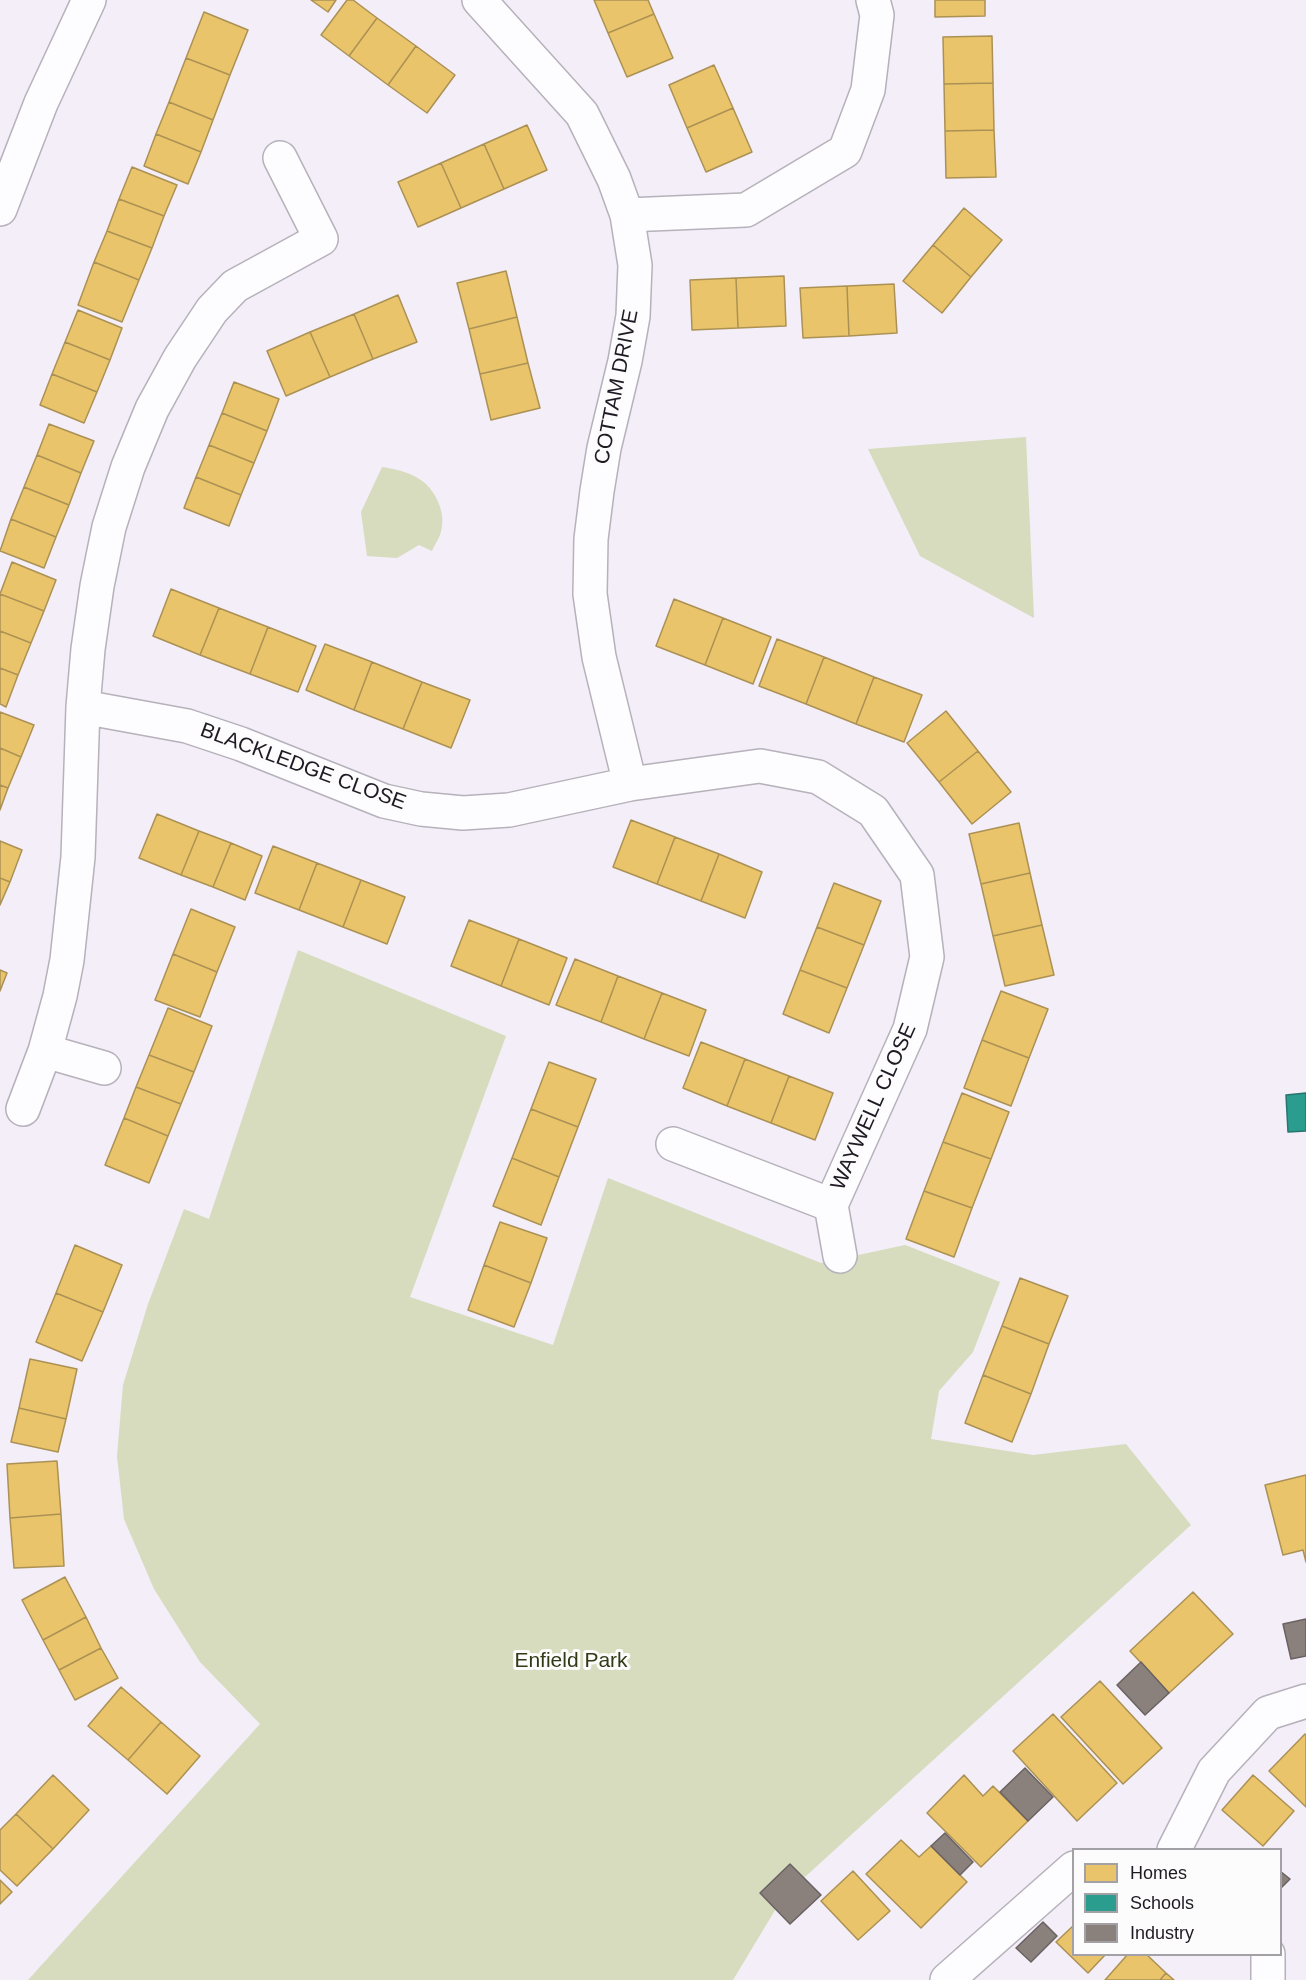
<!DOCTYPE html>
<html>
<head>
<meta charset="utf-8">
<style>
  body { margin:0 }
  #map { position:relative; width:1306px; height:1980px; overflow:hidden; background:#f3eef8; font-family:Helvetica,sans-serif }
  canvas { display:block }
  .legend { position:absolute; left:1072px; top:1848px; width:210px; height:108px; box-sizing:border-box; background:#fcfcfc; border:2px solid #a4a1a6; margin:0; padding:8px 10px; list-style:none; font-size:18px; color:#1f1924 }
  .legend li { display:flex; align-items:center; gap:12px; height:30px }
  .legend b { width:30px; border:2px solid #a4a1a6 }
</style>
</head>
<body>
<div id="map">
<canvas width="1306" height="1980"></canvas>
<ul class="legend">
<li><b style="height:16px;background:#e9c46a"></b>Homes</li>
<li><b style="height:16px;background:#2a9d8f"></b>Schools</li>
<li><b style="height:16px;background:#8a817c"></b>Industry</li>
</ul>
</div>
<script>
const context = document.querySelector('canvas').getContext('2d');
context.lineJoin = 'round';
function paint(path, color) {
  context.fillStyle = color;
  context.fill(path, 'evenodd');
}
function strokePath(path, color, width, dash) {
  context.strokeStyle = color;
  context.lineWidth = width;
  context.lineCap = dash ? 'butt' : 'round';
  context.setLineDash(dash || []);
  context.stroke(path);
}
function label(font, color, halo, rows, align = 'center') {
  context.font = font + ' Helvetica,sans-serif';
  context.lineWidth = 6;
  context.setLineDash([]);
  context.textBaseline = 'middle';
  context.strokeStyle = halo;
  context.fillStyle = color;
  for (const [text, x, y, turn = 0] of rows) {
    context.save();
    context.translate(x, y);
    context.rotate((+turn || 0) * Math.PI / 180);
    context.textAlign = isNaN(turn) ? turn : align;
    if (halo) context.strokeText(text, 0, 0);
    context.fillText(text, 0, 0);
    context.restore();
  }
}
const green = new Path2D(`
  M1026 437 1034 618 920 556 868 449Z
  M382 467C409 471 431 479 440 507 443 516 443 526 440 535 438 540 434 546 432 551L419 545 397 558 367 556 361 512Z
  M298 950 506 1036 410 1297 553 1345 608 1178 821 1263 905 1245 1000 1282 973 1352 939 1391 931 1439 1033 1455 1126 1444 1191 1525 783 1897 733 1980H28L260 1724 200 1662 154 1589 124 1519 117 1456 123 1385 148 1304 184 1209 209 1219Z`);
const homes = new Path2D(`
  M311 0H336L328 12Z
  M347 0H353L377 18 349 56 321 35Z
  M594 0H648L654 14 608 33Z
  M935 0H985V16L935 17Z
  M204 12 248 30 230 75 186 58Z
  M654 14 673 58 627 77 608 33Z
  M377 18 416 46 388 85 349 56Z
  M992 36 993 83 944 84 943 37Z
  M416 46 455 75 427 113 388 85Z
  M186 58 230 75 213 120 169 102Z
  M714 65 733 108 687 128 669 85Z
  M993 83 994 130 945 131 944 84Z
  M169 102 213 120 201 152 156 134Z
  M733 108 752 152 706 172 687 128Z
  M527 125 547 170 504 189 484 144Z
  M994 130 996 177 946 178 945 131Z
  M156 134 201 152 188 184 144 166Z
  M484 144 504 189 461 208 441 163Z
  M441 163 461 208 418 227 398 182Z
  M132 167 177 185 164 216 119 199Z
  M119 199 164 216 152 248 107 231Z
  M964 208 1002 240 971 277 933 245Z
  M107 231 152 248 139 280 94 262Z
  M933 245 971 277 942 313 903 281Z
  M94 262 139 280 122 322 78 305Z
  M506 271 517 317 469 329 457 283Z
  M784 276 786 326 738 328 736 278Z
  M736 278 738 328 692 330 690 280Z
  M894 284 897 333 849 336 847 286Z
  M847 286 849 336 803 338 800 288Z
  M398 295 417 342 373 359 354 314Z
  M78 310 122 328 110 360 65 342Z
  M354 314 373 359 330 377 310 332Z
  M517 317 528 363 480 374 469 329Z
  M310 332 330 377 286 396 267 351Z
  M65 342 110 360 97 392 52 374Z
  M528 363 540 408 491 420 480 374Z
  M52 374 97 392 84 423 40 405Z
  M234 382 279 399 267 431 222 413Z
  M222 413 267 431 254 463 209 445Z
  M49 424 94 441 81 473 37 455Z
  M209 445 254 463 241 495 196 477Z
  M37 455 81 473 69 505 24 487Z
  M196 477 241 495 229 526 184 508Z
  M24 487 69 505 56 537 11 519Z
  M11 519 56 537 44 568 0 551Z
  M12 562 56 580 44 611 0 594Z
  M171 589 219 608 200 655 153 636Z
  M0 594 44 611 31 643 0 631Z
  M674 599 723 618 705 665 656 646Z
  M219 608 268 627 250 674 200 655Z
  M723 618 771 637 753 684 705 665Z
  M268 627 316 646 298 692 250 674Z
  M0 631 31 643 18 675 0 668Z
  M777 639 824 657 806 704 759 686Z
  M325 644 372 662 354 710 306 690Z
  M824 657 874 677 856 724 806 704Z
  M372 662 422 682 403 729 354 710Z
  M0 668 18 675 6 707 0 704Z
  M874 677 922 695 904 742 856 724Z
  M422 682 470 700 451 748 403 729Z
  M946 711 978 751 939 782 907 743Z
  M0 712 34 725 21 757 0 748Z
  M0 748 21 757 8 788 0 785Z
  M978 751 1011 792 972 824 939 782Z
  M0 785 8 788 0 810Z
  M157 814 199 831 181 875 139 858Z
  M631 820 675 837 657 884 613 867Z
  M1019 823 1030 873 981 884 969 834Z
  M199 831 231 843 213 887 181 875Z
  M675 837 719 854 701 901 657 884Z
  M0 841 22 850 10 882 0 878Z
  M231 843 262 856 245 900 213 887Z
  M273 846 317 863 299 910 255 893Z
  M719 854 762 872 745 918 701 901Z
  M317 863 361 880 343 927 299 910Z
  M1030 873 1042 925 993 936 981 884Z
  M0 878 10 882 0 905Z
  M361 880 405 897 387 944 343 927Z
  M834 883 881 901 864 945 817 927Z
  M191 909 235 927 217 972 173 954Z
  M469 920 519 939 501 986 451 966Z
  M1042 925 1054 975 1005 986 993 936Z
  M817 927 864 945 847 988 800 970Z
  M519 939 567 958 549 1005 501 986Z
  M173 954 217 972 200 1017 155 1000Z
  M575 959 618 976 601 1022 556 1005Z
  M0 970 7 973 0 991Z
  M800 970 847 988 829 1033 783 1014Z
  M618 976 662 993 644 1039 601 1022Z
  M1001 991 1048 1009 1029 1058 982 1040Z
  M662 993 706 1010 689 1056 644 1039Z
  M168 1008 212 1026 194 1072 149 1055Z
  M982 1040 1029 1058 1011 1106 964 1088Z
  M701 1042 745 1059 727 1106 683 1088Z
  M149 1055 194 1072 181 1104 136 1087Z
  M745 1059 789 1076 771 1123 727 1106Z
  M549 1062 596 1079 578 1127 531 1109Z
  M789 1076 833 1093 815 1140 771 1123Z
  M136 1087 181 1104 168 1136 124 1118Z
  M962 1093 1009 1112 991 1159 943 1142Z
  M531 1109 578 1127 559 1177 512 1158Z
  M124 1118 168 1136 149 1183 105 1165Z
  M943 1142 991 1159 972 1208 924 1191Z
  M512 1158 559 1177 541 1225 493 1206Z
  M924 1191 972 1208 954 1257 906 1239Z
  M500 1222 547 1238 531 1283 484 1265Z
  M75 1245 122 1265 103 1312 56 1293Z
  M484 1265 531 1283 514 1327 468 1310Z
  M1020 1278 1068 1296 1049 1344 1002 1326Z
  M56 1293 103 1312 82 1361 36 1342Z
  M1002 1326 1049 1344 1031 1394 983 1375Z
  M30 1359 77 1369 66 1419 19 1408Z
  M983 1375 1031 1394 1012 1442 965 1423Z
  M19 1408 66 1419 58 1452 11 1442Z
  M57 1461 61 1514 10 1518 7 1464Z
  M1306 1475V1562L1303 1550 1283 1555 1265 1485Z
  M61 1514 64 1566 14 1568 10 1518Z
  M65 1577 86 1617 43 1640 22 1600Z
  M1193 1592 1233 1634 1169 1693 1130 1651Z
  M86 1617 101 1648 59 1670 43 1640Z
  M101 1648 118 1678 75 1700 59 1670Z
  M1100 1681 1162 1748 1123 1784 1061 1717Z
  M121 1687 161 1722 128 1760 88 1726Z
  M1053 1714 1117 1783 1077 1821 1013 1751Z
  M161 1722 200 1756 167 1794 128 1760Z
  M1305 1734 1306 1735V1807L1269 1771Z
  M53 1775 89 1810 53 1849 16 1814Z
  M964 1775 983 1796 993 1786 1028 1821 981 1867 927 1813Z
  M1253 1775 1294 1811 1263 1846 1222 1810Z
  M16 1814 53 1849 17 1886 0 1870V1830Z
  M901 1840 919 1857 931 1846 967 1882 921 1928 866 1874Z
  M853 1871 890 1911 858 1940 821 1901Z
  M0 1880 12 1892 0 1904Z
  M1074 1925V1954H1106L1088 1973 1056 1942Z
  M1128 1954H1146L1166 1973 1160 1980H1105Z
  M1166 1973 1174 1980H1160Z`);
const schools = new Path2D(`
  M1306 1093V1131L1288 1132 1286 1095Z`);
const industry = new Path2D(`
  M1306 1619V1656L1291 1659 1283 1624Z
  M1141 1662 1169 1693 1145 1715 1117 1685Z
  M1025 1768 1053 1797 1028 1821 1000 1792Z
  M945 1833 973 1862 960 1875 931 1846Z
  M790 1864 821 1895 790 1924 760 1893Z
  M1280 1871 1290 1879 1280 1889Z
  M1043 1922 1057 1936 1031 1962 1016 1948Z`);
const street = new Path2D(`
  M479 0 582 114 614 179 627 215 635 265 633 316 625 361 604 448 597 491 591 539 590 594 599 657 630 784
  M627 215 746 210 845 151 868 90 877 15 873 0
  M83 707 187 726 241 744 384 801 421 809 463 813 509 810 630 784 760 766 818 777 873 811 917 875 927 957 910 1029 831 1205
  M45 1051 60 996 67 960 78 857 83 707 88 649 97 586 109 527 128 467 152 409 180 358 212 310 235 286 321 239 280 158
  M23 1109 45 1051 104 1068
  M673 1144 831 1205 840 1256
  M1174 1850 1214 1771 1268 1713 1306 1701
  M1268 1954V1980
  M947 1980 1074 1868`);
const secondary = new Path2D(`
  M0 209 41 103 89 0`);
const streetNames = [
  ["COTTAM DRIVE",617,387,-79],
  ["BLACKLEDGE CLOSE",303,767,20],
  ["WAYWELL CLOSE",874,1107,-66]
];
const parkNames = [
  ["Enfield Park",571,1661]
];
paint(green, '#d6dcbd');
paint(homes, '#e9c46a');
strokePath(homes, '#ac9155', 1.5);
paint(schools, '#2a9d8f');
strokePath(schools, '#27756f', 1.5);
paint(industry, '#8a817c');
strokePath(industry, '#6a6262', 1.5);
strokePath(street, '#b6b1ba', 36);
strokePath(secondary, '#b6b1ba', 36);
strokePath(street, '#fdfcfe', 33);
strokePath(secondary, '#fdfcfe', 33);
label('21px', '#1f1924', '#fcfcfc', streetNames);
label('21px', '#323a15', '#fcfcfc', parkNames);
</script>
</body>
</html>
